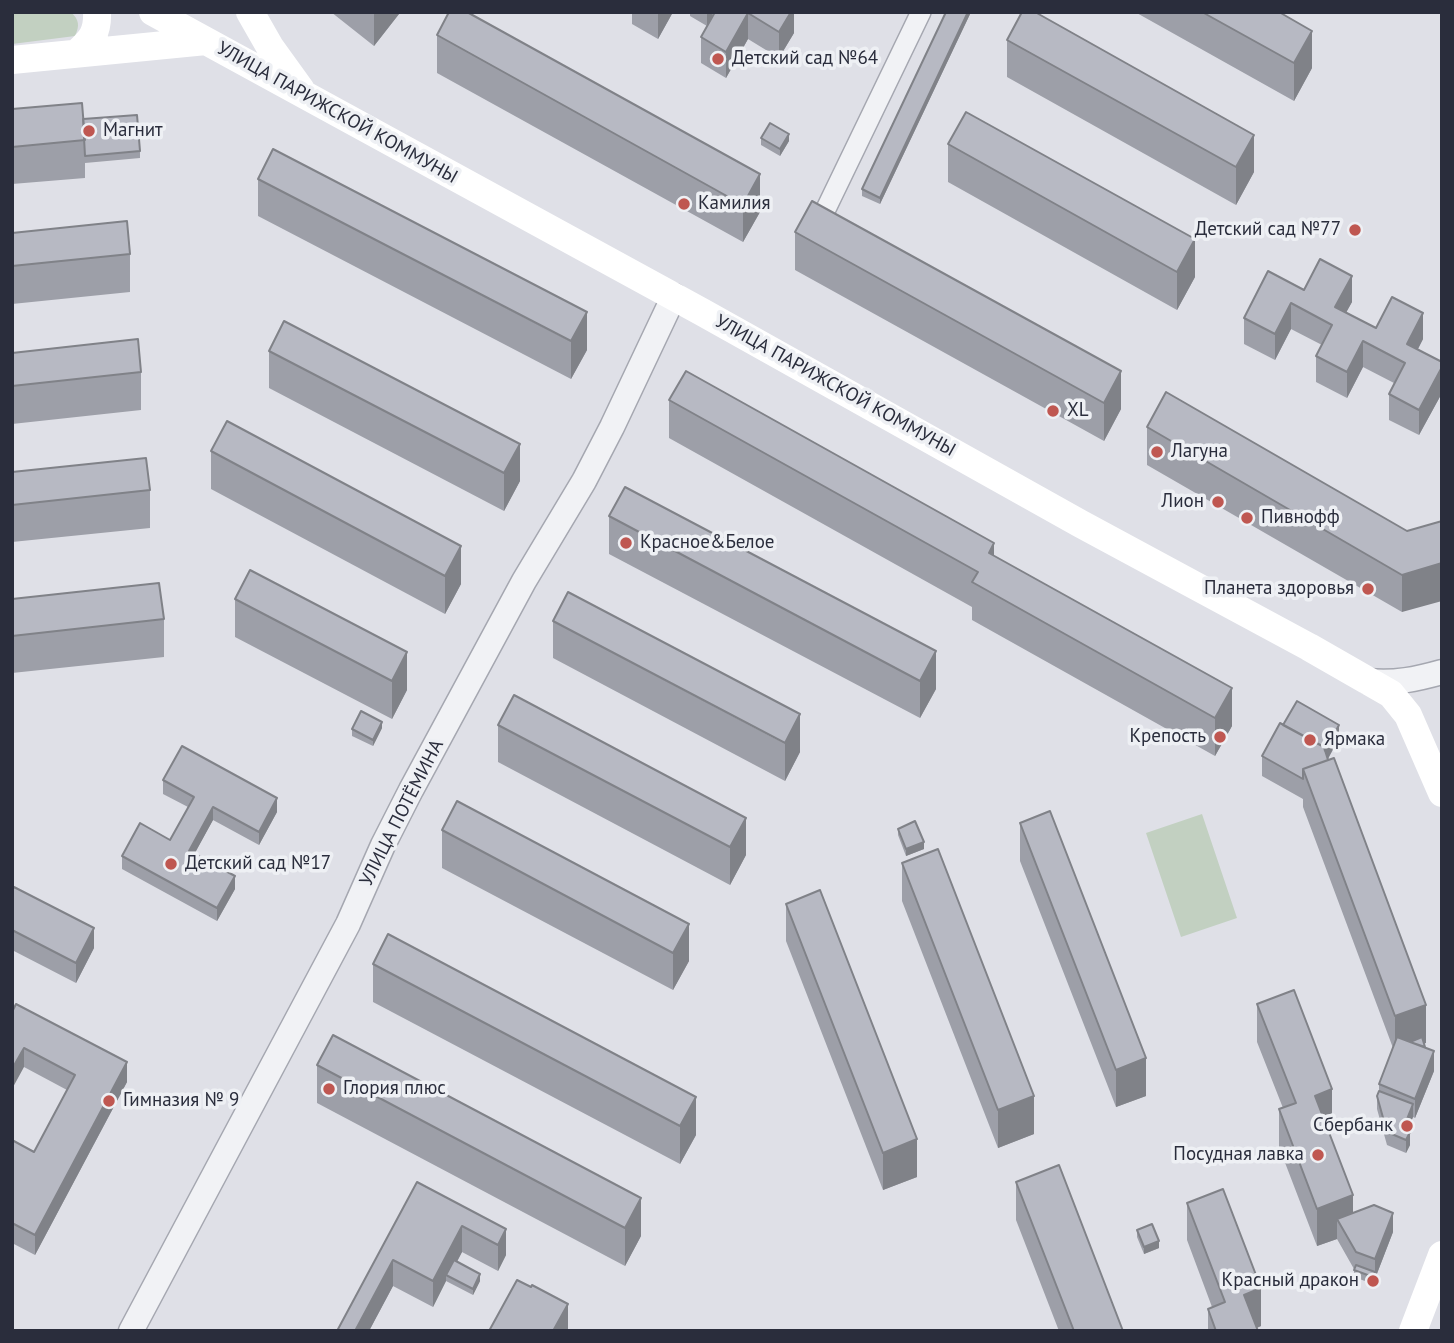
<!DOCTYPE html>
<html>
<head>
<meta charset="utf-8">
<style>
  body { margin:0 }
  #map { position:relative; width:1454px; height:1343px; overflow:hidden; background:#dfe0e7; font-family:"PT Sans",sans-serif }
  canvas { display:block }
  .frame { position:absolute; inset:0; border:14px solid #2a2d3c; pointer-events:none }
</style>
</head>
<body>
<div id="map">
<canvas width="1454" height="1343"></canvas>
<div class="frame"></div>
</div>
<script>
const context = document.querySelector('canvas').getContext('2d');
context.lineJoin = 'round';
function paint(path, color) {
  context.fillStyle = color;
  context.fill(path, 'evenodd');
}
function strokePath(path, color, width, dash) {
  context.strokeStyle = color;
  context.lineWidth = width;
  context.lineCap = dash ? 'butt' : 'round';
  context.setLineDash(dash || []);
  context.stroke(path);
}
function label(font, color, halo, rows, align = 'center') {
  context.font = font + ' "PT Sans",sans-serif';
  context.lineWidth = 7;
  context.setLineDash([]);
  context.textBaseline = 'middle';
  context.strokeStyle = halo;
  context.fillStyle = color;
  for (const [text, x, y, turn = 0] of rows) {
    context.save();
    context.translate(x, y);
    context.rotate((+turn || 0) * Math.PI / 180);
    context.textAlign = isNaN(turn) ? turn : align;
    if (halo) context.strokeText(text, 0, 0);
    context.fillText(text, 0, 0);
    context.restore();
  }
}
const green = new Path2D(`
  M12 12H71C79 20 80 25 75 36L12 44Z
  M1202 814 1237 918 1181 937 1146 833Z`);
const minor = new Path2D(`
  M823 215 921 12`);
const tertiary = new Path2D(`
  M1368 681C1394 684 1417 679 1442 672
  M131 1331 348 924 383 845 411 790 524 581 584 481 612 427 674 296`);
const secondary = new Path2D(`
  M153 12 702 312 1081 524 1309 647 1391 694 1408 715 1442 793
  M250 12 270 47 301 90
  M77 53C91 40 98 33 97 12
  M12 60 206 41
  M1413 1331 1442 1255`);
const wall = new Path2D(`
  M331 12H399V14L374 46Z
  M632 12H673L658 39 632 24Z
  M690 12H794V33L779 58 748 39 726 78 701 63V37L707 26 690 16Z
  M946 12H971L880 204 862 196V189Z
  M1135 12H1279L1312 68 1294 101Z
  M437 35 760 212 743 242 437 73Z
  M1007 40 1254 172 1236 205 1007 77Z
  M12 109 83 119 140 151V158L85 163V178L12 184Z
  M761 138 789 141 780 156 761 145Z
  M948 144 1195 277 1177 310 948 182Z
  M258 179 587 350 571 379 258 216Z
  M795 232 1121 409 1104 441 795 270Z
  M12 233 130 254V292L12 304Z
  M1304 290 1352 302 1346 312 1376 328 1423 339 1418 349 1442 362V393L1419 435 1389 420V394L1394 383 1363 367 1347 398 1316 382V356L1322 345 1291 329 1275 360 1244 344V318Z
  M269 351 520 481 504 511 269 388Z
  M12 353 141 372V410L12 424Z
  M669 400 994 556 1232 726 1215 756 972 620V607L669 438Z
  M1147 427 1407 531 1402 612 1147 465Z
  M211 451 461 584 445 614 211 489Z
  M12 472 150 490V528L12 542Z
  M609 516 936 689 920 718 609 554Z
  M250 570 407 690 392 719 235 637V599Z
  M12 599 164 619V657L12 673Z
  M553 621 800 752 785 781 553 658Z
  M498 725 746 855 730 885 498 762Z
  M1283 725 1339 738 1328 759 1426 1043H1424L1434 1071 1415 1118 1413 1117 1407 1131 1410 1145 1406 1153 1387 1145 1377 1109V1096L1379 1091V1084L1393 1048 1303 807V799L1262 776V756Z
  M382 728 373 746 352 736V729Z
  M163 780 277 812 259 845 213 820 194 854 235 889 217 921 122 869V856L170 840 188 807 163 794Z
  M1020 823 1146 1096 1116 1107 1020 861Z
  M898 829 924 849 906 856 898 835Z
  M442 830 689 961 673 990 442 868Z
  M902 863 1034 1134 998 1148 902 901Z
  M12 891 94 948 76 983 12 950Z
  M786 904 917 1177 883 1190 786 941Z
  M373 964 696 1135 680 1164 373 1002Z
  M1257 1004 1332 1127 1328 1129 1353 1213 1393 1232 1373 1284 1354 1277V1269L1337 1239 1317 1246 1279 1147V1109L1283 1108 1257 1042Z
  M12 1012 127 1082 35 1255 12 1243V1140L34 1152 67 1090 24 1067Z
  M317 1065 641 1236 625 1266 317 1103Z
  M417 1182 506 1229V1255L498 1271 462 1252 457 1262 480 1281 473 1295 446 1281 433 1307 393 1286 369 1331Z
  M1016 1182 1123 1331H1059L1016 1220Z
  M1187 1203 1261 1326 1257 1328 1258 1331H1208V1309L1212 1307 1187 1240Z
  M1137 1230 1159 1248 1144 1254 1137 1237Z`);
const shadedWall = new Path2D(`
  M374 12H399V14L374 46Z
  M658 12H673L658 39Z
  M707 12H712V18L707 26Z
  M791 12H794V33L779 58V32Z
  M968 12H971L880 204V198Z
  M748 13V39L726 78V52Z
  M1312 31V68L1294 101V63Z
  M789 134V141L780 156V149Z
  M1254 135V172L1236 205V167Z
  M760 174V212L743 242V205Z
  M1195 239V277L1177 310V272Z
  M1352 276V302L1335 333V307Z
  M1291 303V329L1275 360V334Z
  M587 312V350L571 379V341Z
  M1423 313V339L1407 370V344Z
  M1363 341V367L1347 398V372Z
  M1442 367V393L1419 435V410Z
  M1121 371V409L1104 441V403Z
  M520 444V481L504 511V473Z
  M994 543V581L989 553Z
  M461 546V584L445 614V576Z
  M1442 563V601L1402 612V575Z
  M936 651V689L920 718V681Z
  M407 652V690L392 719V681Z
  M1232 688V726L1215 756V718Z
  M800 714V752L785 781V743Z
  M382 722V728L373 746V740Z
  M1339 725V738L1324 766V753Z
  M277 798V812L259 845V832Z
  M213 807V820L189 864V851Z
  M746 818V855L730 885V847Z
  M924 842V849L906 856V849Z
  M235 876V889L217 921V908Z
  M689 924V961L673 990V953Z
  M94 928V948L76 983V963Z
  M1426 1005V1043L1402 1052 1395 1048V1016Z
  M24 1048V1067L12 1089V1069Z
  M1434 1051V1071L1415 1118V1099Z
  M1146 1058V1096L1116 1107V1070Z
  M127 1062V1082L35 1255V1235Z
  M1332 1089V1127L1315 1133V1096Z
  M1034 1096V1134L998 1148V1110Z
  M696 1097V1135L680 1164V1126Z
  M1413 1104V1117L1404 1139 1403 1129Z
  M1410 1132V1145L1406 1153V1140Z
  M917 1139V1177L883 1190V1153Z
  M1353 1195V1233L1337 1219V1239L1317 1246V1209Z
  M641 1198V1236L625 1266V1228Z
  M1393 1213V1232L1373 1284V1277L1375 1272V1259Z
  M462 1226V1252L449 1276 446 1275V1281L433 1307V1281Z
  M506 1229V1255L498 1271V1245Z
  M1159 1241V1248L1144 1254V1247Z
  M393 1260V1286L369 1331H355Z
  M480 1274V1281L473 1295V1289Z
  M1261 1288V1326L1248 1331 1244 1295Z
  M568 1304V1330L567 1331H553Z`);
const building = new Path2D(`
  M449 12H467L760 174 743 205 437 35Z
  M715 12H791L779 32 748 13 726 52 701 37Z
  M946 12H968L880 198 862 189Z
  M1022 12H1035L1254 135 1236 167 1007 40Z
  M1202 12H1279L1312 31 1294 63Z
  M82 103 85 140 12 147V109Z
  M966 112 1195 239 1177 272 948 144Z
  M137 115 140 151 85 156 83 119Z
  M770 123 789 134 780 149 761 138Z
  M273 149 587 312 571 341 258 179Z
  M812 201 1121 371 1104 403 795 232Z
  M127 221 130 254 12 266V233Z
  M1320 259 1352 276 1335 307 1376 328 1392 297 1423 313 1407 344 1442 362V367L1419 410 1389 394 1405 363 1363 341 1347 372 1316 356 1332 325 1291 303 1275 334 1244 318 1268 271 1304 290Z
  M284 321 520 444 504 473 269 351Z
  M138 339 141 372 12 386V353Z
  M686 371 994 543 989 553 1232 688 1215 718 972 582 978 572 669 400Z
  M1166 392 1407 531 1442 521V563L1402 575 1147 427Z
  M227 421 461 546 445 576 211 451Z
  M146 458 150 490 12 505V472Z
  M625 487 936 651 920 681 609 516Z
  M250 570 407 652 392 681 235 599Z
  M159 583 164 619 12 636V599Z
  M568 592 800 714 785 743 553 621Z
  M514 695 746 818 730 847 498 725Z
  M1297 701 1339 725 1325 751 1324 747 1283 725Z
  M361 711 382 722 373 740 352 729Z
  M1280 723 1324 747 1328 760 1303 769V779L1262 756Z
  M182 746 277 798 259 832 213 807 189 851 235 876 217 908 122 856 140 823 170 840 194 797 163 780Z
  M1334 758 1426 1005 1395 1016 1303 769Z
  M457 801 689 924 673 953 442 830Z
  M1050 811 1146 1058 1116 1070 1020 823Z
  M915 821 924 842 906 849 898 829Z
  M938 849 1034 1096 998 1110 902 863Z
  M14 887 94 928 76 963 12 930V891Z
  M820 890 917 1139 883 1153 786 904Z
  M388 934 696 1097 680 1126 373 964Z
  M1294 990 1332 1089 1315 1096 1353 1195 1317 1209 1279 1109 1296 1103 1257 1004Z
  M16 1004 127 1062 35 1235 12 1223V1140L34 1152 75 1075 24 1048 12 1069V1012Z
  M333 1035 641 1198 625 1228 317 1065Z
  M1397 1037 1434 1051 1415 1099 1379 1084Z
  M1422 1037 1425 1047 1410 1042Z
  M1379 1091 1413 1104 1403 1129 1410 1132 1406 1140 1387 1132 1377 1096Z
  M1059 1165 1123 1331H1074L1016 1182Z
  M417 1182 506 1229 498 1245 462 1226 433 1281 393 1260 355 1331H337Z
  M1223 1189 1261 1288 1244 1295 1258 1331H1216L1208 1309 1225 1302 1187 1203Z
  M1374 1205 1393 1213 1375 1259 1356 1252 1337 1219Z
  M1152 1224 1159 1241 1144 1247 1137 1230Z
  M454 1260 480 1274 473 1289 446 1275Z
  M1356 1265 1375 1272 1373 1277 1354 1270Z
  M517 1280 531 1287 532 1285 568 1304 553 1331H489Z`);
const markers = [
  [718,59,7,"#bf5751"],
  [89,131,7,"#bf5751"],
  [684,204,7,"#bf5751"],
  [1355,230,7,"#bf5751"],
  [1053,411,7,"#bf5751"],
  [1157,452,7,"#bf5751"],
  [1218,502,7,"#bf5751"],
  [1247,518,7,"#bf5751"],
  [626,543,7,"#bf5751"],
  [1368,589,7,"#bf5751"],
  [1220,737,7,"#bf5751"],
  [1310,740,7,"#bf5751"],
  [171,864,7,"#bf5751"],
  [329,1089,7,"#bf5751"],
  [109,1101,7,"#bf5751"],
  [1407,1126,7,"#bf5751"],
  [1318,1155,7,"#bf5751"],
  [1373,1281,7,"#bf5751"]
];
const poiNames = [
  ["Детский сад №64",732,59],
  ["Магнит",103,131],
  ["Камилия",698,204],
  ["Детский сад №77",1341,230,"right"],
  ["XL",1067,411],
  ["Лагуна",1171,452],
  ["Лион",1204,502,"right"],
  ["Пивнофф",1261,518],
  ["Красное&Белое",640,543],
  ["Планета здоровья",1354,589,"right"],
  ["Крепость",1206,737,"right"],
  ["Ярмака",1324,740],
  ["Детский сад №17",185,864],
  ["Глория плюс",343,1089],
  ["Гимназия № 9",123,1101],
  ["Сбербанк",1393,1126,"right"],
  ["Посудная лавка",1304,1155,"right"],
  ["Красный дракон",1359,1281,"right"]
];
const streetNames = [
  ["УЛИЦА ПАРИЖСКОЙ КОММУНЫ",337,113,29],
  ["УЛИЦА ПАРИЖСКОЙ КОММУНЫ",835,386,29],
  ["УЛИЦА ПОТЁМИНА",402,813,-63]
];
paint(green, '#c2d0c1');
strokePath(minor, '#a5a7b0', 22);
strokePath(tertiary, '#a5a7b0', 27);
strokePath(minor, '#f1f2f5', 19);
strokePath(tertiary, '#f1f2f5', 24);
strokePath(secondary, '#fff', 28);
paint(wall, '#9d9fa8');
paint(shadedWall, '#808288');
paint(building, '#b7b9c3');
strokePath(building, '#808288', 2);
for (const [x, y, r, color] of markers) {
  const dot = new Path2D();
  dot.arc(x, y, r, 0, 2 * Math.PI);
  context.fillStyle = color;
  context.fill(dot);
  strokePath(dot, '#eef0f4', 2.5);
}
label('19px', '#2a2d3c', '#eef0f4', poiNames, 'left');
label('19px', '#2a2d3c', '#eef0f4', streetNames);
</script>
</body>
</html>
